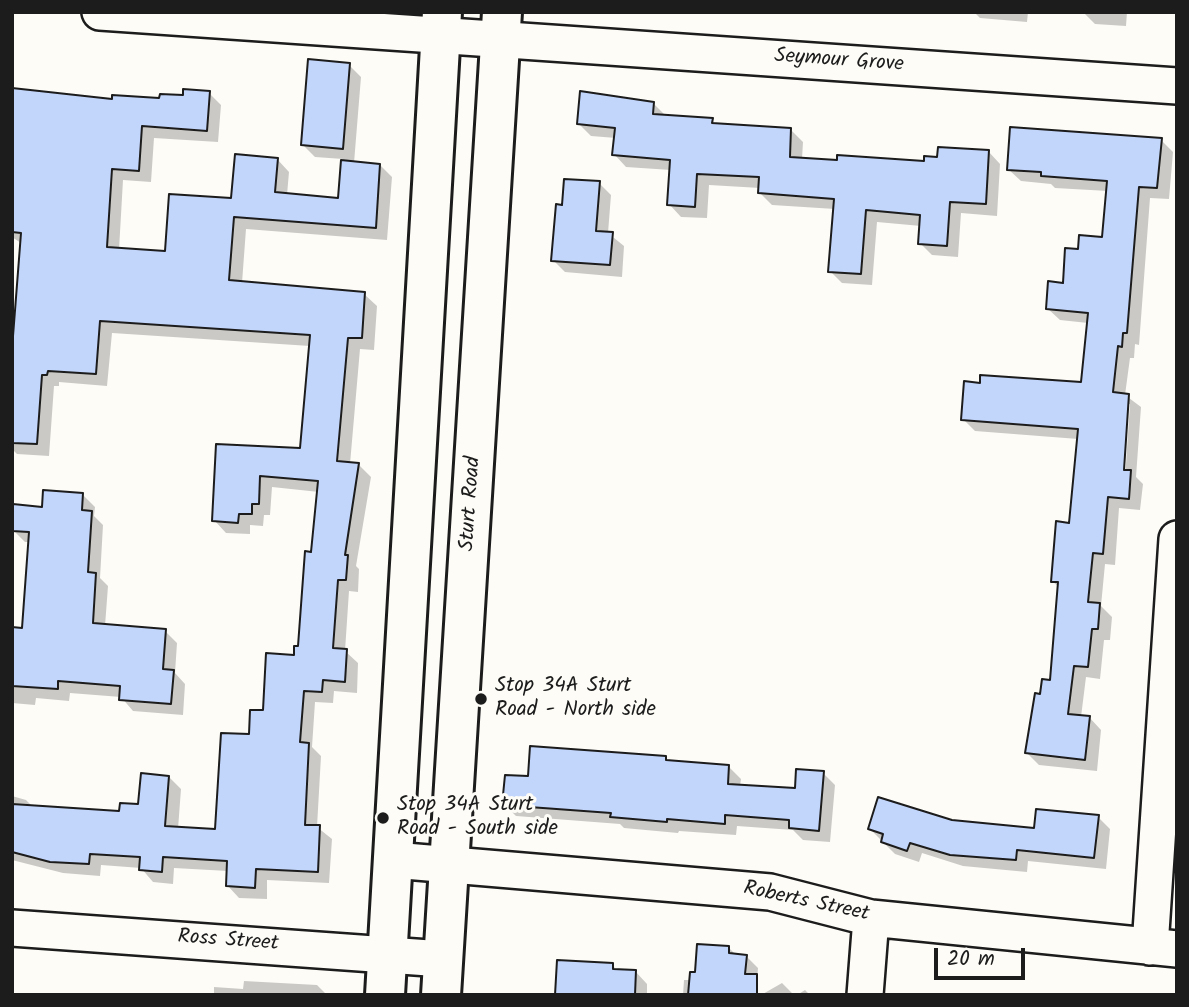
<!DOCTYPE html>
<html>
<head>
<meta charset="utf-8">
<style>
  body { margin:0 }
  #map { position:relative; width:1189px; height:1007px; overflow:hidden; background:#fdfcf7; font-family:Kalam,sans-serif }
  canvas { display:block }
  .frame { position:absolute; inset:0; border:14px solid #1c1c1c; pointer-events:none }
  .scale { position:absolute; left:934px; top:948px; width:91px; height:32px; box-sizing:border-box; border:4px solid #1c1c1c; border-top:0; padding-left:9px; font-size:21px; line-height:24px; white-space:nowrap; color:#1c1c1c; -webkit-text-stroke:5px #fdfcf7; paint-order:stroke }
</style>
</head>
<body>
<div id="map">
<canvas width="1189" height="1007"></canvas>
<div class="frame"></div>
<div class="scale">20 m</div>
</div>
<script>
const context = document.querySelector('canvas').getContext('2d');
context.lineJoin = 'round';
function paint(path, color) {
  context.fillStyle = color;
  context.fill(path, 'evenodd');
}
function strokePath(path, color, width, dash) {
  context.strokeStyle = color;
  context.lineWidth = width;
  context.lineCap = dash ? 'butt' : 'round';
  context.setLineDash(dash || []);
  context.stroke(path);
}
function label(font, color, halo, rows, align = 'center') {
  context.font = font + ' Kalam,sans-serif';
  context.lineWidth = 6;
  context.setLineDash([]);
  context.textBaseline = 'middle';
  context.strokeStyle = halo;
  context.fillStyle = color;
  for (const [text, x, y, turn = 0] of rows) {
    context.save();
    context.translate(x, y);
    context.rotate((+turn || 0) * Math.PI / 180);
    context.textAlign = isNaN(turn) ? turn : align;
    if (halo) context.strokeText(text, 0, 0);
    context.fillText(text, 0, 0);
    context.restore();
  }
}
const shadow = new Path2D(`
  M974 12H1028L1027 22 980 18Z
  M1083 12H1127L1126 26 1095 24Z
  M349 65 361 77 354 163 380 165 392 177 387 240 246 229 242 283 364 294 377 306 374 350 360 349 350 464 359 465 371 477 356 566 359 569 358 592 349 591 345 651 358 663 357 693 334 691 333 703 315 702 312 747 321 756 317 827 332 839 329 883 267 880V899L239 898 227 885 228 871 174 868 173 884 153 882 141 868 101 865 100 876 63 873 12 860V796L26 800 33 807 121 813 140 806 169 777 181 789 178 829 217 831 250 736 300 648 319 492 272 487 270 515H264L263 526 250 525V534L226 533 214 520 218 445 301 450 310 346 112 333 107 386 59 382V386H54L49 456 17 454 12 449V355L21 243 12 237V149L113 101 161 100 209 93 221 105 218 142 154 138 151 182 123 180 119 250 166 253 277 159 289 172 287 195 340 200 343 159 315 157 303 145Z
  M653 103 665 115 712 120 717 125 791 130 803 142 802 159 925 163 988 151 1000 164 997 216 961 213 958 257 932 255 920 243 921 226 877 222 872 285 842 283 830 271 835 209 772 205 760 193V188L709 185 707 218 681 217 669 204 671 170 626 167 614 154 616 138 591 136 579 124Z
  M1161 140 1173 152 1169 199 1150 198 1139 345 1135 344 1134 358H1130L1125 395 1141 407 1136 477 1143 484 1140 510 1119 508 1115 565 1105 564 1101 606 1112 617 1110 640H1104L1100 679 1086 677 1081 717H1089L1101 730 1097 771 1039 765 1027 753 1042 696 1051 682 1060 588 1052 581 1071 525 1078 439 975 431 963 419 982 385 1083 384 1088 323 1060 320 1047 308 1064 285 1079 251 1104 239 1108 191 1055 188 1051 184 1021 181 1008 169ZM1127 404H1130L1125 479 1121 478Z
  M599 183 611 195 608 233 624 246 622 277 565 272 553 260 564 207Z
  M83 495 95 507 94 516 103 525 100 578 108 586 105 626 165 631 177 643 175 673 185 684 183 715 133 711 121 697 70 693 69 701 36 698 35 705 12 703V630L24 629 30 542H25L13 530 43 508Z
  M666 758 670 762 729 767 741 779 740 786 796 790 823 773 835 785 830 842 803 840 793 830 737 826 736 835 679 831 678 833 624 828 620 824 516 816 504 804 529 778Z
  M1098 817 1110 829 1106 869 1028 861 1027 872 963 866 922 853 919 862 895 854 870 829 951 822 1035 830Z
  M729 948 737 956H746L758 968 756 995H683L684 980H691Z
  M612 965 618 971H635L647 984V995H557Z
  M244 981 317 985 327 995H214V987L243 989Z
  M782 983 794 995H761Z
  M805 990 810 995H797Z`);
const building = new Path2D(`
  M308 59 350 63 343 149 301 145Z
  M12 88 112 99V95L159 98 160 94 183 95V89L210 91 207 131 142 126 139 171 112 169 107 247 165 251 169 194 231 198 235 154 278 158 275 192 338 198 341 160 380 164 376 228 234 217 229 280 365 292 362 338H348L337 461 359 463 345 555H348L346 580H338L333 648 347 649 345 682 323 680 322 692 304 691 300 742 309 743 305 825H320L318 872 256 869 255 888 226 886 227 861 163 857 162 872 139 870 140 857 90 854 89 864 50 862 12 852V804L119 811 120 803 138 804 141 773 169 776 165 826 215 829 221 733 249 734 250 710H263L266 653 294 655V646H298L305 551 311 552 318 481 260 476 259 504H252V514H239L238 523 212 521 216 444 300 448 310 335 100 321 96 374 48 371 47 375H42L37 444 12 443V349L21 233 12 232Z
  M580 91 654 102 653 114 713 118 712 123 791 128 790 157 837 160V155L924 161V156L937 157 938 147 989 150 986 204 950 202 947 246 918 244 920 215 866 210 861 274 828 272 834 199 758 193 759 177 697 174 695 207 667 205 670 160 612 155 615 128 577 124Z
  M1010 127 1162 138 1157 188 1139 187 1127 333H1123L1122 347 1118 346 1113 392 1129 394 1124 470H1131L1129 499 1108 497 1103 554 1093 553 1088 602 1100 603 1098 629H1092L1088 667 1074 666 1068 714 1090 716 1085 760 1025 753 1035 693 1040 694 1042 679 1050 680 1058 582H1051L1056 521 1069 523 1078 429 961 420 964 381 980 383V375L1081 382 1088 313 1046 309 1048 281 1063 283 1065 248 1078 249 1079 235 1102 237 1107 181 1041 176V172L1007 170Z
  M564 179 600 181 596 231 613 232 610 265 551 261 556 204 562 205Z
  M43 490 83 493 82 510 92 511 88 572 96 573 93 623 166 629 163 669 174 670 171 704 119 700 120 686 58 681V689L12 686V627L22 628 29 532 12 531 13 504 42 507Z
  M530 746 666 756V760L729 765 728 784 795 788 796 769 824 771 819 831 789 828V820L725 815V824L667 819V822L610 817 611 813 502 805 505 775 528 776Z
  M878 797 952 820 1034 828 1036 809 1099 815 1094 858 1017 850 1016 860 950 855 910 843 907 851 881 842 883 834 868 829Z
  M697 944 729 946V953L747 955 745 974H757V995H688L690 972H695Z
  M557 960 613 963V969L636 970 635 995H555Z`);
const minor = new Path2D(`
  M100 12 1177 86
  M393 860 770 892 871 918 1177 949
  M12 928 443 959
  M1150 947 1177 539
  M865 995 871 918`);
const secondary = new Path2D(`
  M385 995 442 12
  M441 995 502 12`);
const markers = [
  [481,699,7,"#1c1c1c"],
  [383,818,7,"#1c1c1c"]
];
const streetNames = [
  ["Seymour Grove",839,62,4],
  ["Sturt Road",472,504,-86],
  ["Roberts Street",806,903,12],
  ["Ross Street",228,942,4]
];
const poiNames = [
  ["Stop 34A Sturt",495,687],
  ["Road - North side",495,711],
  ["Stop 34A Sturt",397,806],
  ["Road - South side",397,830]
];
paint(shadow, '#0003');
paint(building, '#c2d5fb');
strokePath(building, '#1c1c1c', 2);
strokePath(minor, '#1c1c1c', 40);
strokePath(secondary, '#1c1c1c', 44);
strokePath(minor, '#fdfcf7', 35);
strokePath(secondary, '#fdfcf7', 38);
for (const [x, y, r, color] of markers) {
  const dot = new Path2D();
  dot.arc(x, y, r, 0, 2 * Math.PI);
  context.fillStyle = color;
  context.fill(dot);
  strokePath(dot, '#fdfcf7', 2.5);
}
label('21px', '#1c1c1c', '#fdfcf7', streetNames);
label('21px', '#1c1c1c', '#fdfcf7', poiNames, 'left');
</script>
</body>
</html>
